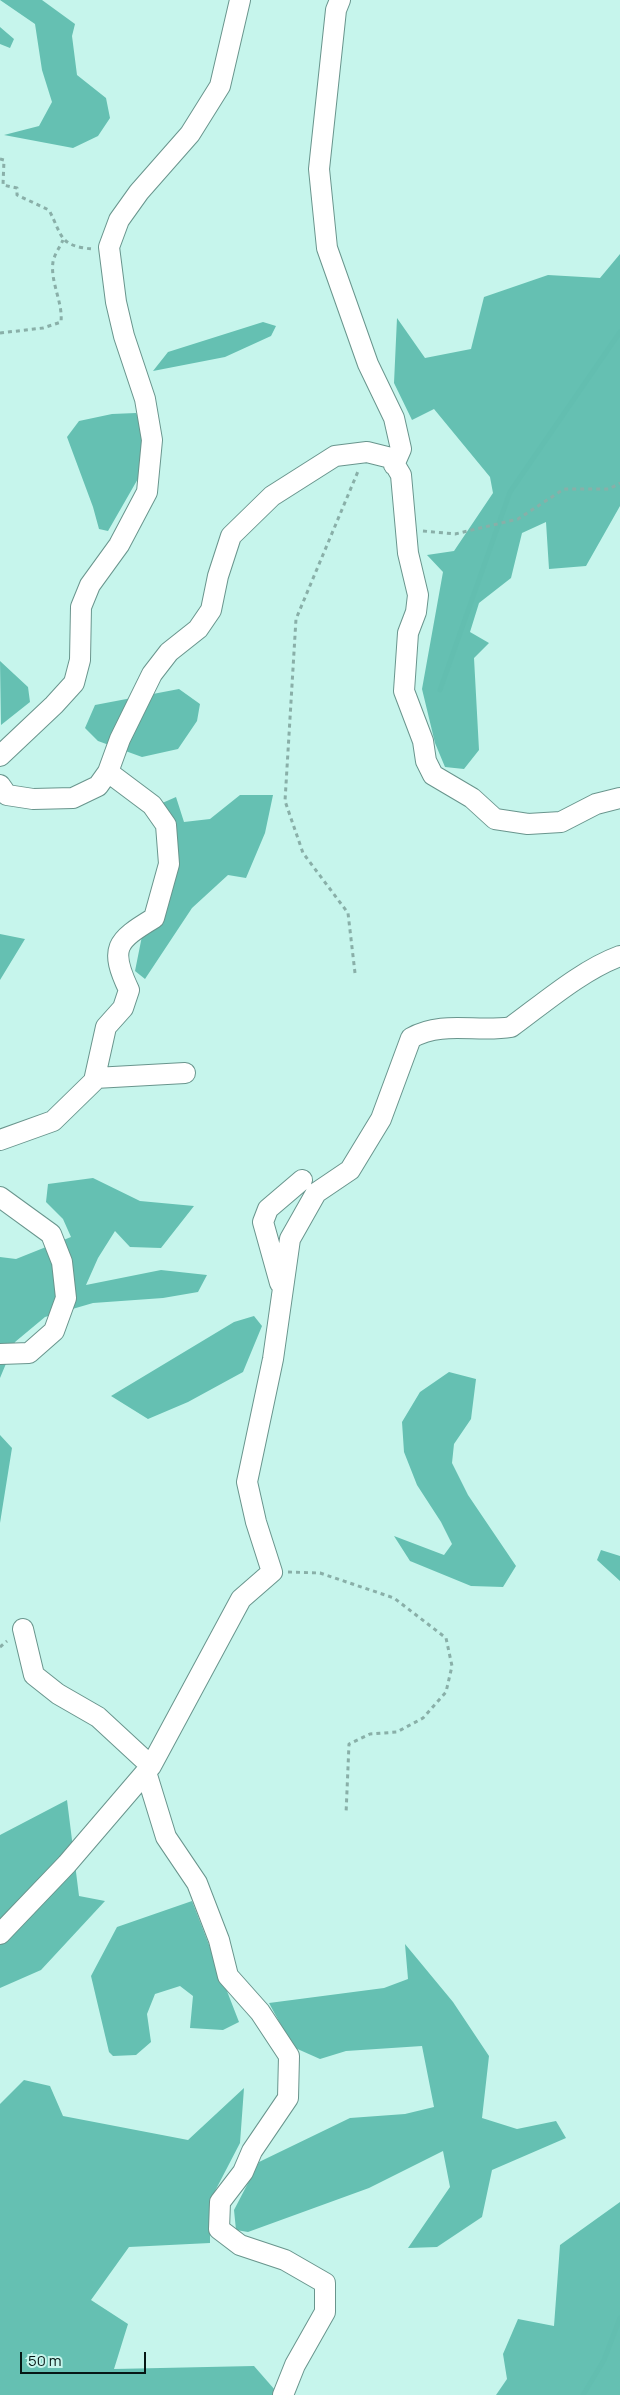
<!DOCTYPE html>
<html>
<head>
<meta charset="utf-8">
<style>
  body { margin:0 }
  #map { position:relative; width:620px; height:2395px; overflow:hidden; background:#c6f5ec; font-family:Manrope,sans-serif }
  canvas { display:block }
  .scale { position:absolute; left:20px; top:2352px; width:126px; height:22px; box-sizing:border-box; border:2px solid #061715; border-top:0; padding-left:6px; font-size:15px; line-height:18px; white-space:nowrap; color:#061715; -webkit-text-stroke:4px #c6f5ec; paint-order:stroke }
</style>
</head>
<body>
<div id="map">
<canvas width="620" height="2395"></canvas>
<div class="scale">50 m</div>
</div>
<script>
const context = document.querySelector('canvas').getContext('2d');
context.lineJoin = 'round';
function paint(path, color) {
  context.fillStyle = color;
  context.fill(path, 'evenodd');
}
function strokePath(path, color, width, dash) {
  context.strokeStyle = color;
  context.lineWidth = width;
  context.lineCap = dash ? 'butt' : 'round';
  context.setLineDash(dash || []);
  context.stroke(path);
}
const forest = new Path2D(`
  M0 0H42L75 24 72 36 77 75 106 98 110 118 98 136 73 148 4 135 39 126 52 102 42 70 35 24Z
  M0 27 14 39 10 48 0 44Z
  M620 254V506L586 566 549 569 546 522 522 533 511 578 479 603 470 632 489 643 474 658 479 750 464 769 445 767 435 743 422 689 443 572 427 555 454 551 493 493 490 477 434 409 412 420 394 383 397 318 425 358 471 349 484 297 548 275 600 278Z
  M263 322 276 326 271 336 225 357 153 371 168 352Z
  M136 413 142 425 143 470 108 531 99 529 93 507 67 437 79 421 112 414Z
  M0 661 28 687 30 702 1 725Z
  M179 689 200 704 197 721 178 749 142 757 98 741 85 728 95 705Z
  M240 795H273L265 833 246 878 228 875 192 908 145 979 135 971 142 936 163 922 174 861 160 804 176 797 184 822 210 819Z
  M0 934 25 939 0 980Z
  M93 1178 140 1201 194 1206 161 1248 130 1247 115 1231 98 1258 86 1285 161 1270 207 1275 198 1292 163 1298 93 1303 45 1317 15 1342 0 1378V1257L16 1259 71 1237 63 1219 46 1202 48 1184Z
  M254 1316 262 1326 243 1372 188 1402 148 1419 111 1396 234 1322Z
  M449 1372 476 1379 471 1419 454 1444 452 1463 468 1495 516 1566 503 1587 471 1586 410 1561 394 1536 444 1555 452 1544 441 1522 417 1485 404 1452 402 1422 420 1392Z
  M0 1435 12 1448 0 1523Z
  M601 1550 620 1556V1581L597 1560Z
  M67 1800 79 1896 105 1901 41 1970 0 1988V1835Z
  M192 1901 239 2022 223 2030 190 2028 193 1996 180 1986 155 1994 147 2014 151 2042 136 2055 113 2056 109 2052 91 1976 117 1927Z
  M405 1944 453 2002 489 2056 482 2118 517 2129 556 2121 566 2138 492 2170 482 2217 437 2247 408 2248 450 2187 443 2151 369 2188 248 2232 236 2230 234 2210 259 2162 350 2118 405 2114 434 2107 422 2046 346 2051 320 2059 293 2047 269 2003 384 1988 408 1979Z
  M24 2080 50 2086 63 2116 188 2140 244 2088 240 2143 214 2193 210 2208V2243L129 2247 91 2300 128 2324 114 2369 254 2366 275 2390V2395H0V2104Z
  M620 2202V2395H496L507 2379 503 2354 518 2319 554 2326 560 2245Z`);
const stream = new Path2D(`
  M440 690 510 492 620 332
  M583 2395 604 2360 620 2318`);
const path = new Path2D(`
  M0 159 4 160 3 185 17 188V195L49 210C63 237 59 246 93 249
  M0 333 43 328 61 322C63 302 50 282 53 262 54 255 60 247 63 240
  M423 531 455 534 518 519 564 489H609L620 483
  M355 973 348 913 303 853 285 801 296 619 359 469
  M288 1572 320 1573 394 1598 446 1638 452 1666 446 1692 423 1718 397 1732 370 1734 349 1744 346 1814
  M0 1647 7 1641`);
const street = new Path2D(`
  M340 0 336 10 319 169 327 248 368 364 394 418 401 449 394 465
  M0 756 54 705 74 683 80 660 81 607 90 585 119 545 147 492 152 440 145 399 124 336 116 302 109 247 119 220 139 192 190 134 220 86 240 0
  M0 785 7 795 33 799 73 798 98 786 108 772 120 739 152 674 169 652 198 629 211 610 218 576 231 536 272 496 335 456 367 452 391 458 401 475 408 553 418 595 416 612 408 633 404 691 423 741 426 761 433 775 472 798 495 819 528 824 561 822 596 804 620 798
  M95 1078 185 1073
  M0 1140 53 1121 94 1081 106 1027 123 1008 129 990C109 948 116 941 154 918L169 864 166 825 152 805 108 772
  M0 1197 51 1234 62 1262 66 1298 54 1331 29 1353 0 1354
  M280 1283 263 1222 268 1209 302 1180
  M23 1629 34 1675 58 1694 98 1717 151 1766
  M146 1772 166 1837 197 1883 219 1940 228 1976 260 2012 289 2056 288 2098 252 2151 243 2172 220 2202 219 2229 240 2245 285 2260 325 2283V2312L295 2365 283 2395
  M0 1934 67 1864 151 1766 241 1599 272 1572 256 1522 247 1482 273 1359 290 1239 316 1193 350 1170 381 1119 411 1038C443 1020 477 1033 511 1027 544 1003 582 970 620 956`);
paint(forest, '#65c0b2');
strokePath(stream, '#63beb0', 5);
strokePath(street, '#69958d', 22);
strokePath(path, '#89afa8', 3, [4, 4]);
strokePath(street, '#fff', 20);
</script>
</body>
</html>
